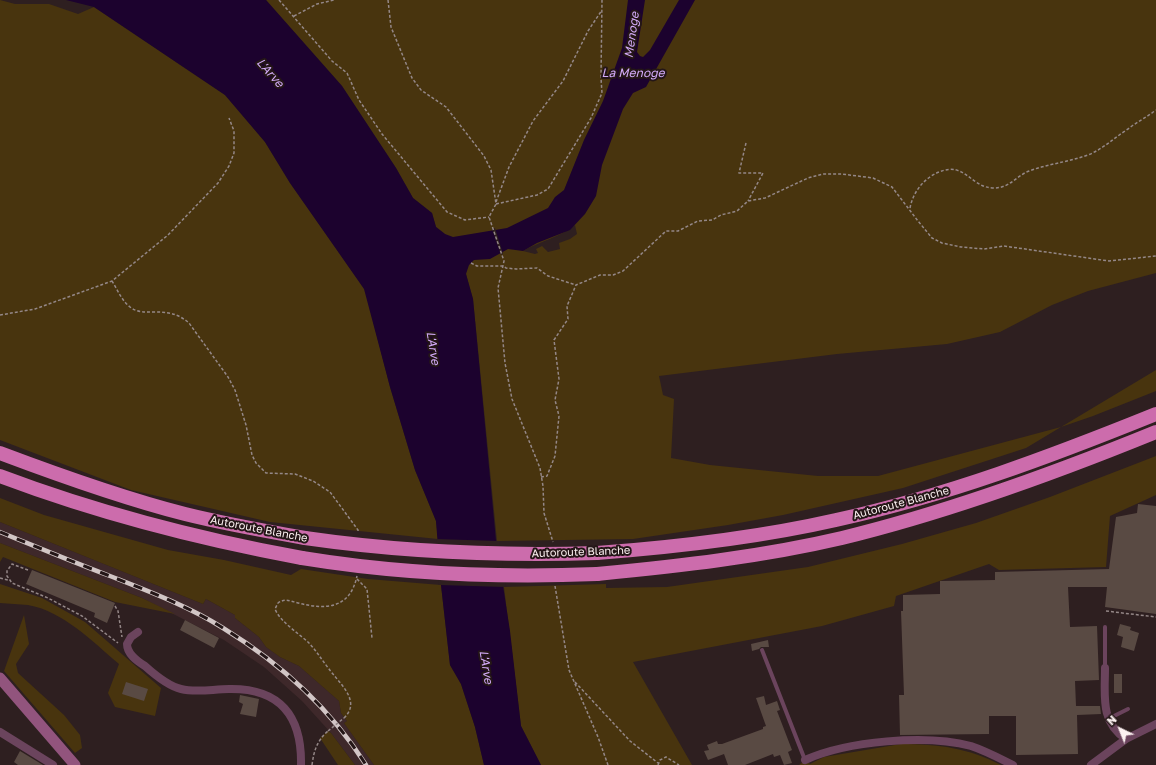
<!DOCTYPE html>
<html>
<head>
<meta charset="utf-8">
<style>
  body { margin:0 }
  #map { position:relative; width:1156px; height:765px; overflow:hidden; background:#2e1f20; font-family:"Golos Text",sans-serif }
  canvas { display:block }
  .north { position:absolute; left:1100px; top:709px; width:40px; height:40px; -webkit-text-stroke:3px #241617; paint-order:stroke; rotate:317deg; font-size:11px; font-weight:700; line-height:16px; text-align:center; color:#fcf1f1 }
  .north::after { content:''; display:block; margin:auto; width:14px; height:18px; background:#fcf1f1; clip-path:polygon(50% 0,100% 100%,50% 72%,0 100%) }
</style>
</head>
<body>
<div id="map">
<canvas width="1156" height="765"></canvas>
<div class="north">N</div>
</div>
<script>
const context = document.querySelector('canvas').getContext('2d');
context.lineJoin = 'round';
function paint(path, color) {
  context.fillStyle = color;
  context.fill(path, 'evenodd');
}
function strokePath(path, color, width, dash) {
  context.strokeStyle = color;
  context.lineWidth = width;
  context.lineCap = dash ? 'butt' : 'round';
  context.setLineDash(dash || []);
  context.stroke(path);
}
function label(font, color, halo, rows, align = 'center') {
  context.font = font + ' "Golos Text",sans-serif';
  context.lineWidth = 4;
  context.setLineDash([]);
  context.textBaseline = 'middle';
  context.strokeStyle = halo;
  context.fillStyle = color;
  for (const [text, x, y, turn = 0] of rows) {
    context.save();
    context.translate(x, y);
    context.rotate((+turn || 0) * Math.PI / 180);
    context.textAlign = isNaN(turn) ? turn : align;
    if (halo) context.strokeText(text, 0, 0);
    context.fillText(text, 0, 0);
    context.restore();
  }
}
const built = new Path2D(`
  M0 522 203 604 206 599 235 615V618L259 637 266 647 280 657 299 666 339 701 341 713 347 721 344 723 374 765H355L331 733 302 701 264 667 224 640 142 598 0 543Z`);
const green = new Path2D(`
  M0 0 15 4H49L78 14 94 7 225 95 265 142 290 183 365 289 390 387 415 470 436 521 438 539 270 522 131 490 0 440Z
  M266 0H1156V273L1088 291 1052 305 1000 332 947 344 837 354 659 376 663 395 674 399 671 458 710 465 818 476H878L1061 427 1156 370V391L1093 416 1061 427 1026 448 903 488 783 515 728 525 633 539 497 541 473 299 466 274 445 234 436 227 432 213 413 198 396 168 342 86ZM575 225 577 234 570 239 559 243 560 249 548 252 542 246 536 249 538 253 535 254 523 251C540 241 561 237 575 225Z
  M1156 456V495L1110 516 1106 567 999 570 989 564 896 596 894 606 822 626 633 662 692 765H541L521 726 504 587 606 584V588L667 587 808 567 902 544 976 523 1050 497Z
  M0 498 44 515 168 550 224 560 291 575 301 569 368 579 441 585 450 665 461 684 475 727 484 765H374L344 723 347 721 341 713 339 701 299 666 280 657 266 647 259 637 235 618V615L206 599 203 604 0 522Z
  M0 543 142 598 175 614 115 602 3 557 0 562Z
  M0 584 42 598 85 622 161 688 155 716 115 707 108 693 119 664C93 642 63 611 28 605 19 604 9 604 0 603Z
  M24 615 29 644 16 664 18 673 64 715 80 735 82 748 75 753 4 671Z
  M328 731 331 733 355 765H338L320 738Z
  M901 744C939 744 968 748 1001 765H799L805 760 810 764 824 757Z`);
const water = new Path2D(`
  M66 0H266L342 86 396 168 413 198 432 213 436 227 445 234 453 237 507 228 548 208 555 197 564 190 584 140 603 101 622 48 628 0H645L637 52 640 56 643 57 650 50 679 0H695L646 87 633 93 623 109 602 165 596 196 585 214 570 230 537 243 523 251 508 249 490 259 474 260 469 265 466 274 473 299 496 541 510 631 521 726 541 765H484L475 727 461 684 450 665 441 585 436 521 415 470 390 387 364 289 290 183 265 142 225 95 94 7Z`);
const pier = new Path2D(`
  M495 228 503 254 501 255 492 229Z
  M436 539 499 541 506 587 439 585Z`);
const building = new Path2D(`
  M1138 504 1156 506V614L1105 607 1107 587H1068L1070 627 1097 626 1099 680 1075 681 1076 706H1100L1101 714 1077 715 1078 754 1016 755V716H989V734L900 735 899 695H904L901 611H903V595L940 594V581L995 580V572L1109 569 1116 517 1137 513Z
  M32 570 115 603 107 623 94 617 95 613 26 584Z
  M185 620 219 638 214 648 180 630Z
  M1120 624 1131 627 1130 630 1139 633 1134 651 1121 647 1123 637 1117 635Z
  M768 640 769 647H761L759 649 752 651 751 644Z
  M1114 674H1122V693H1114Z
  M126 682 148 689 144 701 122 694Z
  M240 695 259 699 256 717 240 714 243 704 239 702Z
  M764 696 766 705 777 701 780 710 777 711 792 750 788 752 792 763 784 765 780 755 774 757 773 754 745 765H728L724 754 708 760 704 751 709 750 707 745 717 741 718 744H722L763 729V727L766 726 756 698Z
  M20 751 43 765H18L14 762Z`);
const path = new Path2D(`
  M279 0 332 61 347 73 359 100 382 134 447 212 465 220 489 217
  M388 0 391 27 412 78 421 90 446 107 484 156 491 170 496 204 489 217 504 261 498 288 505 363 512 399 540 468 543 486 544 513 553 542
  M294 16 317 4 334 0
  M746 143 739 173H763L748 201
  M496 202 509 167 533 121 563 81 588 31 602 10
  M496 204 537 195 548 189 591 118 602 93 601 78 602 0
  M910 208C913 192 924 178 939 172 966 161 970 188 994 188 1010 188 1016 176 1029 171 1048 164 1068 162 1088 155 1103 149 1114 138 1128 129 1137 122 1147 117 1156 110
  M471 263 477 266H504L506 268 516 269 537 268 548 276 576 285
  M112 281C117 289 122 301 130 307 145 319 166 303 189 323L228 377 235 390 246 425 252 455 256 463 266 473 295 474 313 481 330 492 358 530V533
  M0 315 35 309 112 281 168 235 218 183 229 166 234 153V131L229 118
  M541 477 547 476 555 456 559 416 555 400 559 379 554 340 568 319 567 306 576 285 600 275H613L623 271 666 231H678L698 221 712 220 721 215 737 211 748 201 765 198 808 178 823 174H842L873 178 892 187 918 221 932 238 942 243 961 247 984 249 1004 246 1109 261 1156 256
  M28 570 12 564 7 571V576L12 583 48 598 82 616 118 643
  M0 578 8 580
  M357 579 367 589 372 638
  M555 586 569 670 598 737 608 765
  M115 606 118 611 122 637
  M1106 611 1156 617
  M575 682 630 741 658 763
  M344 718C362 701 339 683 329 669 322 660 317 652 310 644 300 634 280 622 275 609L278 603C285 598 290 601 298 603 326 610 350 609 357 576
  M312 765C314 750 317 741 328 731
  M658 765 660 760 666 757 679 765`);
const lane = new Path2D(`
  M1105 627V668
  M762 650 805 760
  M1108 719 1128 709`);
const street = new Path2D(`
  M138 632 131 637 127 644C127 654 137 661 145 666 155 675 168 686 181 689 197 693 213 689 229 689 280 688 302 716 301 765
  M1105 668C1105 696 1100 722 1126 739
  M0 732 53 765
  M805 760C847 741 926 734 971 746 986 751 999 758 1013 765
  M1091 765 1126 739 1156 724`);
const secondary = new Path2D(`
  M0 678 75 765`);
const highway = new Path2D(`
  M0 453C61 476 122 498 185 514 225 524 265 531 305 538
  M0 476C98 513 199 539 302 558
  M597 553C677 547 757 538 836 520 946 496 1052 456 1156 414
  M597 574C679 566 761 557 842 538 949 512 1053 474 1156 432`);
const rail = new Path2D(`
  M0 532C37 547 73 562 110 576 148 591 188 606 223 628 280 663 330 708 366 765`);
const pathBridge = new Path2D(`
  M328 731 344 718`);
const highwayBridge = new Path2D(`
  M305 538C402 552 498 556 597 553
  M302 558C400 574 498 578 597 574`);
const streetNames = [
  ["Autoroute Blanche",901,503,-15],
  ["Autoroute Blanche",259,529,11],
  ["Autoroute Blanche",581,552,-2]
];
const waterNames = [
  ["Menoge",632,35,-82],
  ["L'Arve",270,73,49],
  ["La Menoge",633,73],
  ["L'Arve",433,348,81],
  ["L'Arve",486,667,81]
];
paint(built, '#3e282a');
paint(green, '#48340e');
paint(water, '#1c022e');
paint(pier, '#2e1f20');
paint(building, '#594a43');
strokePath(path, '#948787', 1.5, [3, 2]);
strokePath(lane, '#6b445d', 4);
strokePath(street, '#6b445d', 8);
strokePath(secondary, '#92547d', 11);
strokePath(highway, '#cc6cac', 14);
strokePath(rail, '#d2c6c6', 4.5);
strokePath(rail, '#241617', 3, [9]);
strokePath(pathBridge, '#948787', 1.5, [3, 2]);
strokePath(highwayBridge, '#cc6cac', 14);
label('11px', '#fcf1f1', '#241617', streetNames);
label('italic 12px', '#d3abf8', '#241617', waterNames);
</script>
</body>
</html>
